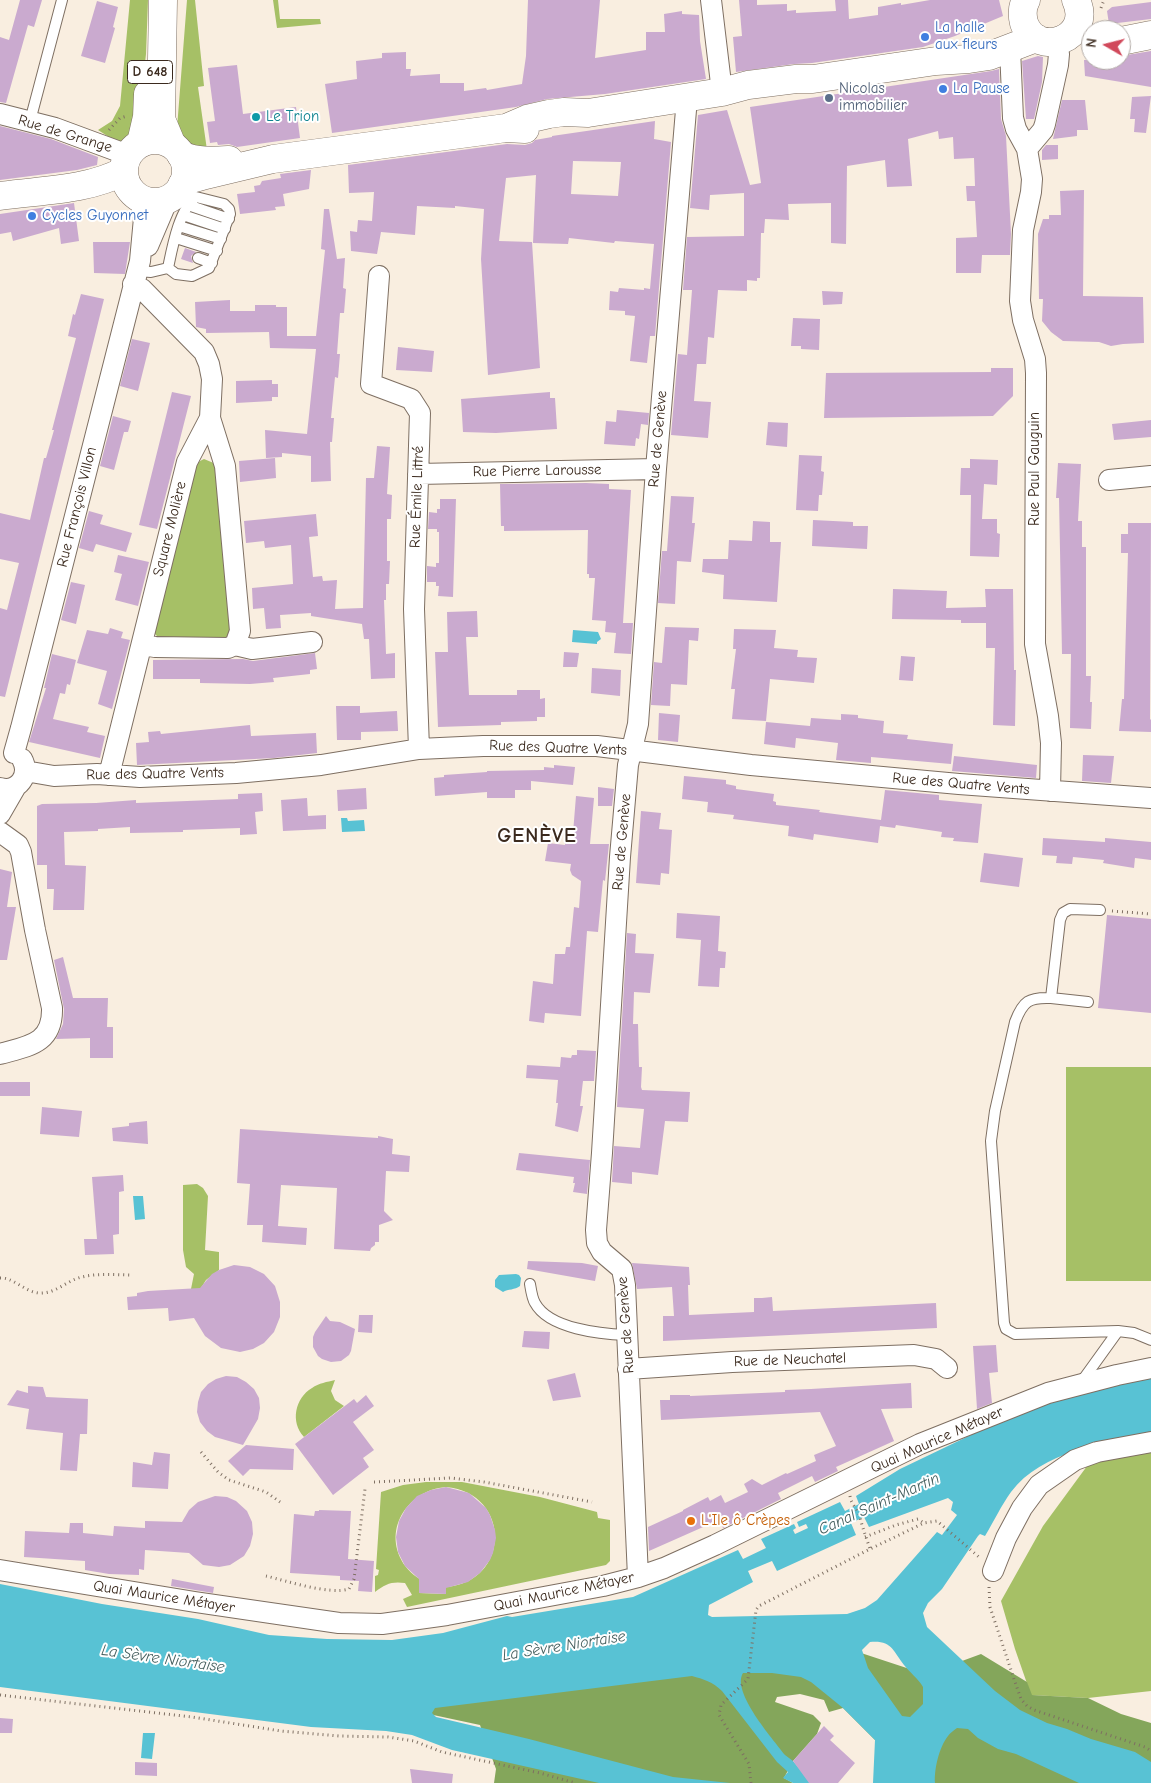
<!DOCTYPE html>
<html>
<head>
<meta charset="utf-8">
<style>
  body { margin:0 }
  #map { position:relative; width:1151px; height:1783px; overflow:hidden; background:#f9eee0; font-family:"Comic Neue",sans-serif }
  canvas { display:block }
  .north { position:absolute; left:1081px; top:20px; width:50px; height:50px; box-sizing:border-box; background:#fff; border:1px solid #b1aaa5; border-radius:50%; rotate:278deg; font-size:14px; font-weight:700; line-height:20px; text-align:center; color:#3b2a1e }
  .north::after { content:''; display:block; margin:auto; width:18px; height:22px; background:#d1495b; clip-path:polygon(50% 0,100% 100%,50% 72%,0 100%) }
</style>
</head>
<body>
<div id="map">
<canvas width="1151" height="1783"></canvas>
<div class="north">N</div>
</div>
<script>
const context = document.querySelector('canvas').getContext('2d');
context.lineJoin = 'round';
function paint(path, color) {
  context.fillStyle = color;
  context.fill(path, 'evenodd');
}
function strokePath(path, color, width, dash) {
  context.strokeStyle = color;
  context.lineWidth = width;
  context.lineCap = dash ? 'butt' : 'round';
  context.setLineDash(dash || []);
  context.stroke(path);
}
function label(font, color, halo, rows, align = 'center') {
  context.font = font + ' "Comic Neue",sans-serif';
  context.lineWidth = 4;
  context.setLineDash([]);
  context.textBaseline = 'middle';
  context.strokeStyle = halo;
  context.fillStyle = color;
  for (const [text, x, y, turn = 0] of rows) {
    context.save();
    context.translate(x, y);
    context.rotate((+turn || 0) * Math.PI / 180);
    context.textAlign = isNaN(turn) ? turn : align;
    if (halo) context.strokeText(text, 0, 0);
    context.fillText(text, 0, 0);
    context.restore();
  }
}
const green = new Path2D(`
  M130 0H148L146 54 138 127 128 139 121 141 112 139 98 130 112 121 120 106Z
  M187 0H195L204 86 198 87 207 150 191 148 177 128Z
  M273 0H278L280 19H320L321 24 277 28Z
  M204 459 216 464 233 623 228 639 159 638 155 634V628L195 466 200 461Z
  M1066 1067H1151V1281H1066Z
  M197 1184 203 1188 208 1196 205 1250 219 1252V1270L206 1280 198 1293 191 1289 194 1274 186 1267 183 1250V1185Z
  M335 1380 331 1391 335 1400 344 1406 304 1437C290 1422 295 1398 312 1388 319 1383 327 1382 335 1380Z
  M1151 1449V1691L1088 1698 1031 1695 1015 1649 1001 1601 1043 1526 1090 1462Z
  M426 1482H462L540 1497 597 1512 598 1518 610 1520V1561L606 1565 407 1607 403 1599 412 1595 405 1583C392 1581 385 1584 375 1592V1576L378 1575 379 1570 376 1569 381 1492 403 1485ZM446 1487C512 1493 511 1583 445 1587L446 1594 419 1593V1587L431 1585C421 1580 412 1575 406 1567 380 1532 407 1490 446 1487Z`);
const forest = new Path2D(`
  M852 1650 937 1678 962 1661 981 1654 1027 1682 1032 1695 1088 1698 1121 1714 1151 1723V1783H875V1740L843 1708 829 1712 824 1700 800 1694 777 1697 775 1702 813 1715 821 1723 817 1734 793 1761 784 1778 793 1783H494L496 1769 480 1725 424 1713 428 1699Z`);
const water = new Path2D(`
  M573 630 598 632 601 639 597 642V644L572 642Z
  M341 818H347L348 821 364 820 365 831 342 832Z
  M133 1196H143L145 1219 135 1220Z
  M516 1274 519 1275 521 1278 520 1286C515 1290 508 1289 503 1292L495 1287V1280L499 1275Z
  M1151 1378V1433C1104 1443 1042 1451 1011 1492 1001 1506 994 1521 985 1536L980 1534 978 1536 942 1589 928 1603 923 1613 927 1627 995 1691 1020 1710 1047 1723 1067 1729 1091 1739 1135 1752 1151 1762V1783H1079L1016 1754 998 1749 978 1738 968 1729 957 1728C954 1730 950 1733 948 1736 939 1747 934 1770 935 1783H873L875 1740 843 1708 811 1682 801 1677 772 1673H743C731 1692 773 1739 785 1755L793 1761 812 1783H793L783 1778 788 1772 777 1762 722 1691C713 1682 703 1679 692 1676L435 1708 432 1713 436 1717 529 1739 673 1777 730 1783H599L452 1750 412 1735 386 1731 311 1727 0 1687V1584L102 1604 198 1619 269 1635 327 1639 392 1640 443 1633 507 1616 512 1617 633 1597 738 1550 743 1559 766 1548 761 1539 794 1524 796 1528 793 1530 795 1534 808 1528 806 1524 799 1527 797 1522 840 1502 845 1511 859 1504 856 1496 900 1469 1023 1410 1129 1380ZM948 1498 953 1502 951 1510 957 1515 942 1535 937 1532 877 1600 865 1608 847 1614 712 1617 708 1615 709 1605 753 1582 748 1571 772 1561 777 1571 856 1535 851 1523 864 1517 869 1527ZM870 1642C892 1640 893 1651 904 1665 910 1673 918 1678 923 1687V1704L910 1717 902 1716 868 1668 862 1650Z
  M143 1733H155L152 1759 141 1758Z`);
const building = new Path2D(`
  M20 0H42L34 27 28 25 6 103 0 102V37L9 40Z
  M528 0H600L595 58 646 50V32H665L664 14 682 11V14L699 15 700 41 706 79 605 94 547 99 516 107 332 133 325 84 357 79 356 61 382 58V53L406 52V69H411L410 76 440 74V83H464V91L486 88 487 90 522 84 526 56Z
  M739 0H757V5L787 4V11L796 10V13L836 11 835 0H848L849 19 878 15V7L901 3V5L930 0H999L1003 16 955 36 923 47 812 63 794 64 736 72 733 37 742 36Z
  M97 1 118 7 113 27 115 28 105 63 81 56Z
  M1151 2V19L1109 24 1107 11 1112 7Z
  M1151 51V87L1085 76 1084 60H1121V56Z
  M1038 56 1043 57 1042 82 1034 119H1026L1022 61Z
  M237 65 243 114 296 107 300 138 237 147 229 144 218 145 217 142 210 143 207 122 215 121 208 68Z
  M999 69 1001 119 1006 136 1011 234 1010 255H982L981 273H956V238L977 237 975 201H967L966 186H975L974 158 954 159 953 137 939 139 938 131 908 139 912 186 887 187 885 160 847 166 846 244 831 243V203L788 204 789 220 765 219 764 233H761L760 278H757V281L747 280V291L718 290 714 338 708 337 706 364H697L694 401 711 402 708 438 671 435 678 354 687 355 692 290H683L687 237 744 236V193L710 195 709 210 690 208 698 115 727 110 750 185 761 183 750 107 991 71Z
  M1151 96 1146 133 1134 132 1135 119H1130L1132 97Z
  M1062 100H1085L1088 130H1077V136L1053 139Z
  M655 121 654 139 671 142 655 336H650L647 363 630 361 635 316 625 315V311L609 310 610 291 618 292 619 288 644 290V288L650 289 654 244 615 241 614 243 569 238 568 244 533 243 536 175 506 178 499 241 532 242 540 368 488 375 481 259 484 209 455 206V208L417 206 415 235 381 232 377 254 351 251 350 231 357 232 358 220 372 221 374 192 349 193 348 165 507 144 525 145 532 143 535 140 552 137V136ZM573 161 621 162 618 196 571 194Z
  M0 126 51 139 98 157 97 165 77 170 0 180Z
  M1046 145H1058V159L1042 160V150Z
  M311 170 309 189 283 194 285 206 275 207 276 210 240 214 237 194 255 192 254 186 260 185 262 181 281 178 280 174Z
  M1084 190 1083 296 1143 297 1144 343 1123 344 1111 346 1099 342 1063 341 1051 332 1042 321 1043 299H1039L1038 234 1043 219H1049V215H1061L1060 191Z
  M74 203 79 241 61 244 59 228 13 241 11 232 0 234V214Z
  M324 209H329L337 259 345 258 343 288 346 289 344 313H340L337 354H340L338 378 335 377 331 418H334L332 442H330L331 481 311 482V456L282 453V457L266 458 265 430 307 434 316 349 270 348 269 332 206 333V329L196 327 195 302 230 300V311H255V305H276V307H287V336H316L325 250 321 249Z
  M93 242H130L125 274 94 273Z
  M185 248 196 252 191 256 193 263 181 259Z
  M822 291 843 292 842 304 823 305Z
  M81 294 104 299 5 697 0 696V608L7 610 19 563 0 559V513L30 520 44 458H46L54 430H52L76 338 68 336 73 314 75 315Z
  M793 318 820 319 819 350 801 349V346H791Z
  M132 339 150 343 138 391 120 386Z
  M398 347 434 351 432 372 396 370Z
  M991 368H1013V396L993 416 824 418 826 373 991 372Z
  M272 380V384H278V397H272V401L236 403V381Z
  M172 392 191 396 157 529 139 525Z
  M550 392V398H555L557 429 496 433 463 432 461 399Z
  M617 410 649 413 648 425 641 424 639 439 636 438 635 446 604 444 606 421 616 422Z
  M113 416 131 421 128 432H124L114 470 100 466Z
  M1151 420V437L1114 440 1112 424Z
  M768 422 788 423 787 447 766 445Z
  M377 446 390 447 387 494 392 495 391 519H387V561H390L389 584H386V600H384L386 654 395 653V678L371 679 369 639H364L362 624 311 616V613L280 615 281 628 266 629 264 608 253 609 252 588 293 584 291 545 265 548 264 541 246 543 244 521 316 514 318 536 309 537 313 577 322 576 323 581 337 580 335 609 363 608 366 478H374Z
  M799 455 822 456 821 471 824 472 822 495H819L818 511 796 510Z
  M275 458 276 478 240 482 239 461Z
  M970 459 998 460 997 485 984 484 982 519H997V533L1000 534 999 557 970 556 971 495H960L961 468H970Z
  M1058 463 1081 464 1078 521H1082V547H1086V676H1091L1090 702H1092L1091 729 1070 728 1071 654H1062L1059 498H1056Z
  M586 483 609 484V489L631 490 623 623H633L631 654 614 653 616 633 605 632 606 621 592 620 595 578H589V574H587L588 530 504 531V526H501L500 484Z
  M671 496 694 497 692 523H695L691 562 677 561 675 604 658 603 662 551H667Z
  M440 499H456L453 597 438 596 439 586H436V582H427V566L436 567V563H439V532H437V529H428L429 512 437 513V509H440Z
  M89 511 103 515 100 524 132 533 126 552 96 544 93 552 79 548Z
  M813 520 853 522V526H868L867 549 812 546Z
  M753 521 770 522V542H781L777 602 723 599 724 575 702 572 703 559H728L729 540 752 541Z
  M1128 523H1151L1150 719 1151 720V732L1119 731 1122 699H1124L1128 553H1121V534H1128Z
  M118 555 149 562 138 606 115 600 122 574 114 572Z
  M71 582 85 585 76 624 61 620Z
  M893 589 947 591 946 608 986 607 985 589H1013L1014 670H1016L1015 726 993 725 995 648H986V623H961V620L892 619Z
  M477 611 478 637H466L469 695H517V690H540V699L545 698V717H537V721L501 722V725L438 727 435 652H448L447 612Z
  M665 627 699 628 698 641 689 640 687 685 671 684 670 706 651 705 654 662 662 663Z
  M110 628 123 632 121 638 130 640 112 709 98 704 107 671 77 663 87 630 108 634Z
  M734 629 776 630 774 648 798 650 797 657 817 658 814 683 770 679 766 721 732 719 735 689H731L736 649H733Z
  M564 652 579 653 577 667H563Z
  M315 653 317 669 310 670V674L273 678 274 682 250 684 200 683V679H153V660L243 659 253 661Z
  M52 654 76 660 70 685 67 684 65 694 60 693 53 719 89 727 87 732 105 736 100 758 29 742 46 688H44Z
  M901 656 915 657 913 681 899 680Z
  M592 668 621 670 620 696 591 693Z
  M336 706H360V713L397 711 398 731 361 732V740H337Z
  M659 713 680 715 678 742 658 740Z
  M841 714 858 715V718L884 721 883 733 908 735 907 739 953 744 951 764 871 757V763L836 760 838 743 796 738 795 748 764 744 766 722 810 726 811 718 841 720Z
  M250 725 251 736 316 733 317 753 274 758 137 765 136 743 149 742 148 732 160 731 161 734Z
  M1083 755 1114 756 1111 783 1082 781Z
  M954 756 1037 765 1036 778 952 771Z
  M554 765 575 767 573 785 531 781V790H515V798H487V792L435 796 434 778 444 777V775L487 772V771L544 770V767L554 768Z
  M684 776 726 780V784L736 786V789L774 794 773 801 776 802V805L820 810 819 812 881 820 885 790 939 795V800L982 804 978 843 953 841 954 838 941 837 942 832 896 825 895 828 880 826 878 843 814 834 813 840 788 836 789 826 733 819 734 815 707 812 708 802 682 799Z
  M598 787 614 789 612 806H598Z
  M366 788 367 809 338 811 337 790Z
  M262 793 263 811 255 812 257 834 240 835V828L183 830V832L130 833V827L98 829V831L64 832 65 865 86 866 84 910H53L54 889H47V865H37V806L42 804 96 803 136 800V803L238 799V794Z
  M576 796 594 798 590 844H609L605 881 603 880 598 932 587 931 581 1016 545 1013 544 1023 529 1021 533 981 553 984 555 954H565L566 947H570L574 907 579 908 581 881 572 875 570 870 571 864 545 861 548 843 565 845 566 832 573 833Z
  M307 798 308 816 326 815V829L283 831 281 800Z
  M641 811 661 813 659 829 672 830 669 874 661 873 660 885 636 883Z
  M1043 838 1105 842V838L1151 842V860L1135 858 1134 868 1103 863 1104 860 1073 857 1072 864 1056 863 1057 856 1042 855Z
  M984 853 1023 858 1019 887 980 882Z
  M0 869 12 872 7 907H16L7 960H0Z
  M677 913 720 916 718 951 726 952 725 968H720L719 987 698 986 701 940 676 938Z
  M1107 915 1151 919V1013L1098 1008Z
  M627 933 636 934 635 953 654 954 650 993 634 992 633 1024H638L639 1067H642L641 1087 642 1090 690 1092 688 1122 665 1121 658 1175 632 1172V1184L612 1182 614 1146 640 1148 644 1109 617 1107Z
  M63 957 73 998H108L107 1027H113V1058H90V1038L56 1039 63 1024 64 1009 54 960Z
  M577 1050 596 1051 594 1081H583L580 1106H583L578 1132 555 1126 558 1103H556L558 1080 526 1078 527 1065 560 1067 561 1057 571 1058 572 1055H577Z
  M0 1082H30V1096H0Z
  M42 1107 82 1111 79 1137 40 1134Z
  M147 1121 148 1144 113 1141 112 1128 129 1126V1123Z
  M240 1129 378 1138V1136L393 1139 392 1154 410 1156 409 1172 386 1171 384 1211 393 1220 379 1225V1242H375V1245L371 1248 370 1251 334 1249 337 1188 281 1185 278 1226 307 1228 306 1245 262 1242 263 1225H247L250 1184 237 1183Z
  M519 1153 590 1160 587 1194 573 1192 575 1183H573L574 1177 516 1170Z
  M123 1175 124 1191 119 1192V1234L113 1235 114 1254 85 1255 84 1239H97L92 1177Z
  M528 1261 582 1263 598 1266 595 1281 527 1269Z
  M632 1263 689 1267 690 1285H688L689 1315 754 1312V1298H762L772 1297 773 1311 936 1303 937 1328 663 1341V1316H674L672 1287 637 1289Z
  M234 1265 250 1267 264 1274 275 1286 280 1302V1317L274 1332 264 1343 253 1349 240 1352 221 1348 205 1336 194 1318 169 1321 168 1308 128 1310 127 1297 137 1296V1293L148 1291 200 1288 212 1274 219 1270Z
  M359 1315H373L372 1333 358 1332Z
  M326 1316 330 1321 340 1322 355 1329 351 1351 349 1355 341 1361 331 1362 322 1359 318 1356 313 1347V1337L315 1332Z
  M524 1331 550 1332 549 1349 522 1347Z
  M996 1345 998 1372 989 1373 992 1403 977 1409 973 1346Z
  M575 1373 581 1397 553 1401 547 1380Z
  M226 1376 237 1377 246 1382 254 1389 259 1398 260 1408 258 1419 243 1445 215 1437 207 1431 200 1422 197 1412 198 1402 201 1392 208 1384 216 1379Z
  M911 1383 912 1408 881 1409 894 1441 836 1467 838 1471 815 1482 812 1476 778 1493 781 1499 723 1528 719 1520 649 1551 648 1527 683 1511V1510L708 1497 710 1501 721 1495 725 1503 748 1492 744 1484 752 1479 762 1485 786 1473 787 1474 816 1461 814 1455 836 1446 820 1412 661 1420 660 1400H670V1395H690V1396L785 1392V1390L811 1389Z
  M28 1386 43 1387 46 1397 88 1399 87 1434H80L77 1471 60 1470 63 1433 26 1429 29 1409 7 1405 17 1390 28 1393Z
  M366 1395 374 1406 353 1422 374 1450 363 1458 369 1467 333 1495 295 1444 354 1399 357 1403Z
  M246 1445 294 1449 293 1470 250 1469 243 1476 228 1461Z
  M154 1452 170 1454 168 1489 132 1487 133 1462 152 1465Z
  M446 1487 469 1493 486 1508 490 1515 495 1530 496 1538 493 1553 490 1560 480 1573 468 1582 446 1588V1594L419 1593V1579L405 1566 398 1552 396 1537 399 1521 406 1508 417 1496 431 1490Z
  M215 1496 227 1497 236 1501 247 1511 252 1522 253 1534 250 1546 244 1556 230 1565 219 1567 203 1565 189 1553 145 1550 144 1570 139 1569V1575L109 1574 85 1570V1561L24 1557 25 1531 69 1533 70 1523H83V1533L113 1536 114 1526 145 1528V1521L182 1522 189 1510 198 1502Z
  M319 1510 351 1511 348 1559 374 1561 372 1592 358 1591 359 1581 340 1580V1576L290 1573 294 1514 314 1516 315 1511H319Z
  M172 1579 214 1587 213 1593 171 1586Z
  M0 1718 13 1719 12 1733H0Z
  M824 1726 834 1736 830 1740 855 1763 838 1783H809L793 1761Z
  M135 1762 157 1763V1776L135 1775Z
  M410 1769 453 1774 452 1783H412Z`);
const path = new Path2D(`
  M1101 8 1104 0
  M109 130 120 118 127 116
  M1112 911 1151 914
  M0 1278C13 1277 25 1292 39 1293 56 1294 67 1280 82 1277 98 1273 116 1275 133 1275
  M201 1452 218 1472 229 1480 266 1492 280 1502
  M374 1482 451 1478 484 1482 592 1502
  M850 1496C851 1504 857 1508 859 1514 862 1526 866 1537 870 1549
  M865 1537 896 1525 918 1519 924 1523
  M266 1576C287 1581 329 1595 349 1589L354 1579 365 1489
  M989 1587 990 1607 1015 1682 1021 1699 1027 1706 1034 1710 1145 1747 1151 1751
  M0 1695 192 1717 281 1731 339 1736 388 1737 414 1741 442 1752 540 1773 575 1783
  M751 1783 749 1764 719 1715 721 1705 748 1679 756 1610 759 1606 870 1549 924 1523 937 1521 979 1557`);
const service = new Path2D(`
  M30 121 62 0
  M196 197 224 204 229 209 230 214 209 268 192 276 176 274 168 268C172 249 179 209 196 197Z
  M188 205 229 219
  M183 215 225 229
  M179 226 221 239
  M176 238 217 251
  M198 258 212 263
  M138 271 151 272 168 268
  M1100 910 1070 909 1063 913 1060 920 1051 998C1029 997 1023 1001 1015 1022L995 1111 991 1141 1004 1323 1006 1329 1015 1334 1118 1331
  M1051 998 1088 1002
  M530 1284C531 1290 532 1298 535 1303 549 1329 601 1334 627 1335
  M1082 1381 1118 1331 1134 1333 1151 1340`);
const minor = new Path2D(`
  M711 0 722 92
  M1010 49 1013 118 1016 129 1027 149 1032 179 1031 192 1023 230 1020 301 1023 320 1035 359 1036 373 1035 644 1048 716 1051 743 1050 791
  M0 114 55 128 128 155
  M1027 149 1043 130 1045 124 1058 65 1059 54 1054 42
  M148 246 168 199
  M379 276 371 384 411 399 420 413 414 609 419 749
  M418 474 656 469
  M1109 480 1151 476
  M142 645 155 647 228 648 235 645 240 631 225 466 210 418
  M235 645 252 649 312 642
  M14 753 21 728 140 261 144 218 140 198
  M25 771 54 776 97 774 140 777 236 773 321 765 419 749 483 746H597L751 765 959 784 1151 798
  M109 775 187 462 210 418 212 379 209 364 204 352 142 289 133 284
  M0 788C18 793 31 775 22 759
  M0 814 15 788
  M0 832 18 845 21 852 35 930 52 1008C53 1044 28 1046 0 1054
  M628 1369 732 1362 914 1355 936 1359 947 1368
  M0 1570 195 1602 339 1623 382 1624 447 1615 603 1586 638 1577 664 1568 715 1545 920 1444 1048 1393 1117 1375 1151 1368
  M993 1571 1006 1538 1022 1508 1039 1485 1075 1460 1097 1452 1151 1442
  M638 1577 625 1285 622 1269 602 1252 597 1243 596 1230 602 1153 620 857 628 765 638 724 656 469 687 98`);
const secondary = new Path2D(`
  M1026 0C1022 7 1022 15 1024 23 1037 60 1094 38 1076 0
  M1121 41 1151 35
  M506 128 527 119 549 114 564 112 588 113 722 92 748 85 796 79H813L936 61 969 59 989 56 1036 38
  M181 155C197 162 212 161 229 160
  M182 185 191 179 202 176 273 159 506 128 525 129`);
const primary = new Path2D(`
  M124 171a31 31 0 1 1 62 0a31 31 0 1 1-62 0Z
  M0 196C41 190 86 191 124 171`);
const trunk = new Path2D(`
  M163 0 161 119 171 143
  M141 143 147 117 148 94`);
const markers = [
  [925,37,5,"#3f7fe0"],
  [943,89,5,"#3f7fe0"],
  [829,98,5,"#5c6f8a"],
  [256,117,5,"#0f9aa8"],
  [32,216,5,"#3f7fe0"],
  [691,1521,5,"#e8710a"]
];
const shields = [
  [150,72,45]
];
const shieldNames = [
  ["D 648",150,72]
];
const shopNames = [
  ["La halle",935,28],
  ["aux fleurs",935,45],
  ["La Pause",953,89],
  ["Cycles Guyonnet",42,216]
];
const serviceNames = [
  ["Nicolas",839,89],
  ["immobilier",839,106]
];
const cultureNames = [
  ["Le Trion",266,117]
];
const streetNames = [
  ["Rue de Grange",65,134,17],
  ["Rue de Genève",658,439,-85],
  ["Rue Paul Gauguin",1035,469,-90],
  ["Rue Pierre Larousse",537,471,-1],
  ["Rue Émile Littré",417,497,-88],
  ["Rue François Villon",77,507,-76],
  ["Square Molière",170,529,-76],
  ["Rue des Quatre Vents",558,748,2],
  ["Rue des Quatre Vents",155,774,-1],
  ["Rue des Quatre Vents",961,784,5],
  ["Rue de Genève",622,842,-85],
  ["Rue de Genève",626,1325,-94],
  ["Rue de Neuchatel",790,1360,-2],
  ["Quai Maurice Métayer",937,1440,-24],
  ["Quai Maurice Métayer",564,1592,-12],
  ["Quai Maurice Métayer",164,1597,9]
];
const foodNames = [
  ["L'Ile ô Crèpes",701,1521]
];
const waterNames = [
  ["Canal Saint-Martin",879,1504,-24],
  ["La Sèvre Niortaise",564,1646,-9],
  ["La Sèvre Niortaise",163,1659,8]
];
const districtNames = [
  ["GENÈVE",537,836]
];
paint(green, '#a6c066');
paint(forest, '#84a65b');
paint(water, '#58c2d4');
paint(building, '#caaacf');
strokePath(service, '#7e6f62', 12);
strokePath(minor, '#7e6f62', 22);
strokePath(secondary, '#7e6f62', 29);
strokePath(primary, '#7e6f62', 29);
strokePath(trunk, '#7e6f62', 29);
strokePath(path, '#7e6f62', 3, [1, 4]);
strokePath(service, '#fff', 10);
strokePath(minor, '#fff', 20);
strokePath(secondary, '#fff', 28);
strokePath(primary, '#fff', 28);
strokePath(trunk, '#fff', 28);
for (const [x, y, r, color] of markers) {
  const dot = new Path2D();
  dot.arc(x, y, r, 0, 2 * Math.PI);
  context.fillStyle = color;
  context.fill(dot);
  strokePath(dot, '#fff', 2);
}
for (const [x, y, w] of shields) {
  const box = new Path2D();
  box.roundRect(x - w / 2, y - 11.5, w, 23, 4);
  context.fillStyle = '#fff';
  context.fill(box);
  strokePath(box, '#3b2a1e', 1);
}
label('bold 14px', '#3b2a1e', null, shieldNames);
label('15px', '#366cbe', '#fff', shopNames, 'left');
label('15px', '#4e5e75', '#fff', serviceNames, 'left');
label('15px', '#0d838f', '#fff', cultureNames, 'left');
label('15px', '#3b2a1e', '#fff', streetNames);
label('15px', '#c56008', '#fff', foodNames, 'left');
label('italic 16px', '#455f5e', '#fff', waterNames);
context.letterSpacing = '1px';
label('bold 20px', '#3b2a1e', '#fff', districtNames);
context.letterSpacing = '0px';
</script>
</body>
</html>
